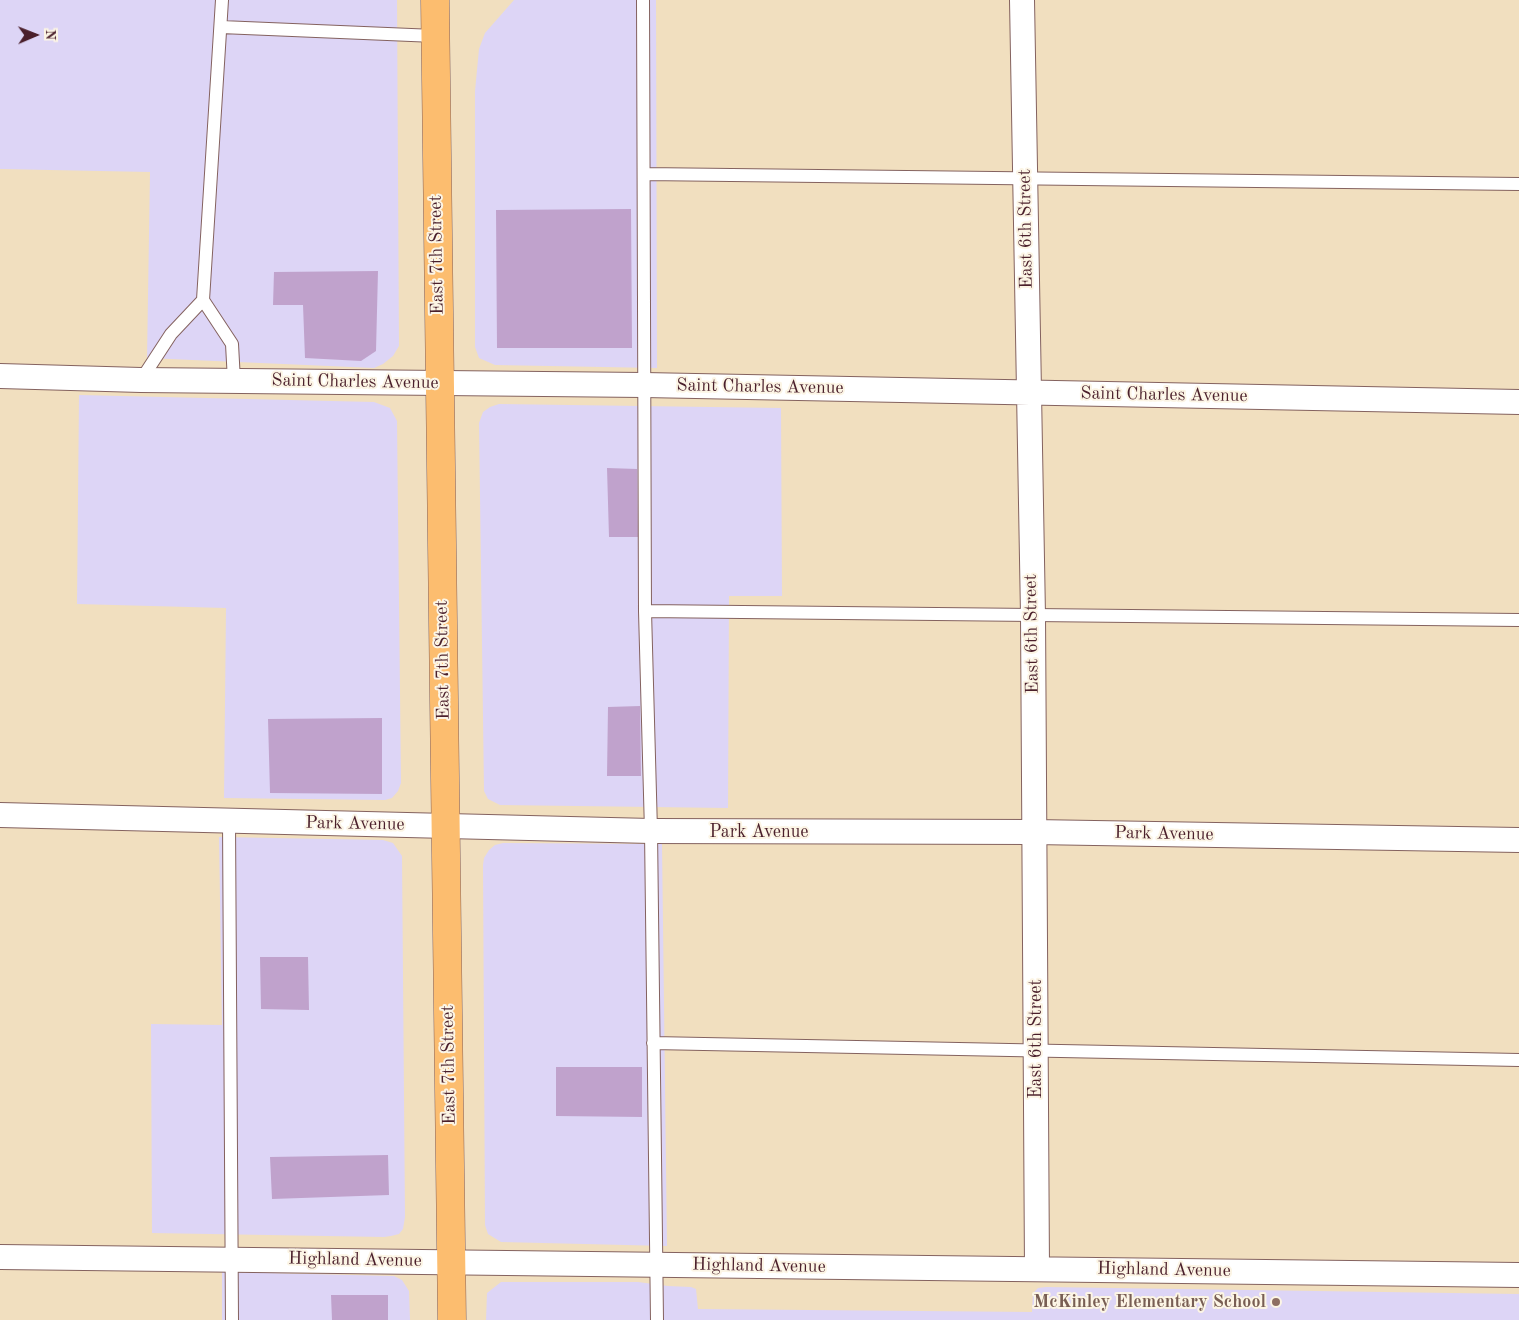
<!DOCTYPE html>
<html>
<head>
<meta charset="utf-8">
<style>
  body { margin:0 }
  #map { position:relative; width:1519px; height:1320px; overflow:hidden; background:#f1dfbf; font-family:"Old Standard TT",serif }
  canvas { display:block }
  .north { position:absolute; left:10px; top:10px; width:50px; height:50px; -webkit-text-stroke:4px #fcf5e5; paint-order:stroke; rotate:89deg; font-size:14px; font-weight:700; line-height:20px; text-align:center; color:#4a1f2b }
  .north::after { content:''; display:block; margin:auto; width:18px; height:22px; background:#4a1f2b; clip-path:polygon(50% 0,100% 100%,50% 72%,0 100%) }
</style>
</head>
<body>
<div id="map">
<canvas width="1519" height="1320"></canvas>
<div class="north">N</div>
</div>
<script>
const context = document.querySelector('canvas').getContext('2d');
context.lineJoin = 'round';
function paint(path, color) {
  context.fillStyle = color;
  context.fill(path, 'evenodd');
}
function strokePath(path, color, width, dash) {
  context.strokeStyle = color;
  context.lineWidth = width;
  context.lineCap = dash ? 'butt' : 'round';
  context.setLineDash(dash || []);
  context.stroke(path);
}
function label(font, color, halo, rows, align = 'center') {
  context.font = font + ' "Old Standard TT",serif';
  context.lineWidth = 4;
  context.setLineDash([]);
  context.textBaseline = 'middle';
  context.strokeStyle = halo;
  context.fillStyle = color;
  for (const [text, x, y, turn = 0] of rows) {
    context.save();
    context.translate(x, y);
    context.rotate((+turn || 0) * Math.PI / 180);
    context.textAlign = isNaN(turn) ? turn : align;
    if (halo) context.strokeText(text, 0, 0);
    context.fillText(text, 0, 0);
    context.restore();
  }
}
const built = new Path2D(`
  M0 0H397L399 346 393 356 383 364 374 368 147 358 150 172 0 169Z
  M514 0H656L657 368 495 365 479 358 475 347V91L479 49 485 33Z
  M79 395 374 402 390 408 397 421 401 783 398 791 392 798 385 800 224 798 226 608 77 604Z
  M499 404 781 408 782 596H729L728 808 500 805 488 799 484 791 479 423 483 412 490 407Z
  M219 837 383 840 393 843 402 856 405 1217 403 1229 399 1234 391 1236 384 1237 152 1233 151 1024 222 1025Z
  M503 843 662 844 667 1246 501 1242 488 1234 485 1225 483 865 484 858 489 850 495 845Z
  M222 1272 394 1276 402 1280 409 1291 410 1320H222Z
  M501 1282H638L668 1286 691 1287 696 1289 698 1309 1032 1312 1033 1293 1038 1288 1046 1287 1519 1294V1320H486L487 1293Z`);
const building = new Path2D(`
  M631 209 632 348H497L496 210Z
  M378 271 376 351 361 361 305 358 303 305H273L274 272Z
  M607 468 637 469 638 537H609Z
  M640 706 641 776H607L608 707Z
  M382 718V794L270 793 268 719Z
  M260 957H308L309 1010 261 1009Z
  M556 1067H642V1117L556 1116Z
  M388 1155 389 1195 272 1199 270 1157Z
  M331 1295H388V1320H332Z`);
const service = new Path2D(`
  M643 0 645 611 651 831 657 1320
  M221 27 435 36
  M644 174 1519 184
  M203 300 222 0
  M141 380 171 334 203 300 232 344 234 381
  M645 611 1519 620
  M229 821 232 1320
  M653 1043 1519 1060`);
const minor = new Path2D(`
  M1022 0 1033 615 1037 1269
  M0 376 141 380 644 385 1519 402
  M0 815 651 831 1034 832 1519 840
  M0 1257 1519 1275`);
const primary = new Path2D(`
  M435 0 452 1320`);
const markers = [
  [1276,1302,5,"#8d6e63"]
];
const streetNames = [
  ["East 6th Street",1026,229,-91],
  ["East 7th Street",437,255,-91],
  ["Saint Charles Avenue",355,382,1],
  ["Saint Charles Avenue",760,387,1],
  ["Saint Charles Avenue",1164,395,1],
  ["East 6th Street",1032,634,-91],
  ["East 7th Street",443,660,-91],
  ["Park Avenue",355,824,1],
  ["Park Avenue",759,832],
  ["Park Avenue",1164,834,1],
  ["East 6th Street",1036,1039,-90],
  ["East 7th Street",449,1065,-91],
  ["Highland Avenue",355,1260,1],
  ["Highland Avenue",759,1266,1],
  ["Highland Avenue",1164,1270,1]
];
const educationNames = [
  ["McKinley Elementary School",1266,1302]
];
paint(built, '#ddd5f6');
paint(building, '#c0a2cc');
strokePath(service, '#84625f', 14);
strokePath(minor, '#84625f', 26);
strokePath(primary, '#84625f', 29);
strokePath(service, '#fff', 12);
strokePath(minor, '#fff', 24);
strokePath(primary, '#fcbd6f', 28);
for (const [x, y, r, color] of markers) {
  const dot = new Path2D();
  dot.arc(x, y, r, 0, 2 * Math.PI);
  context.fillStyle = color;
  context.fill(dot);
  strokePath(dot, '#fcf5e5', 2);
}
label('18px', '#4a1f2b', '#fcf5e5', streetNames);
label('bold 18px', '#785e54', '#fcf5e5', educationNames, 'right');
</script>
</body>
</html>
